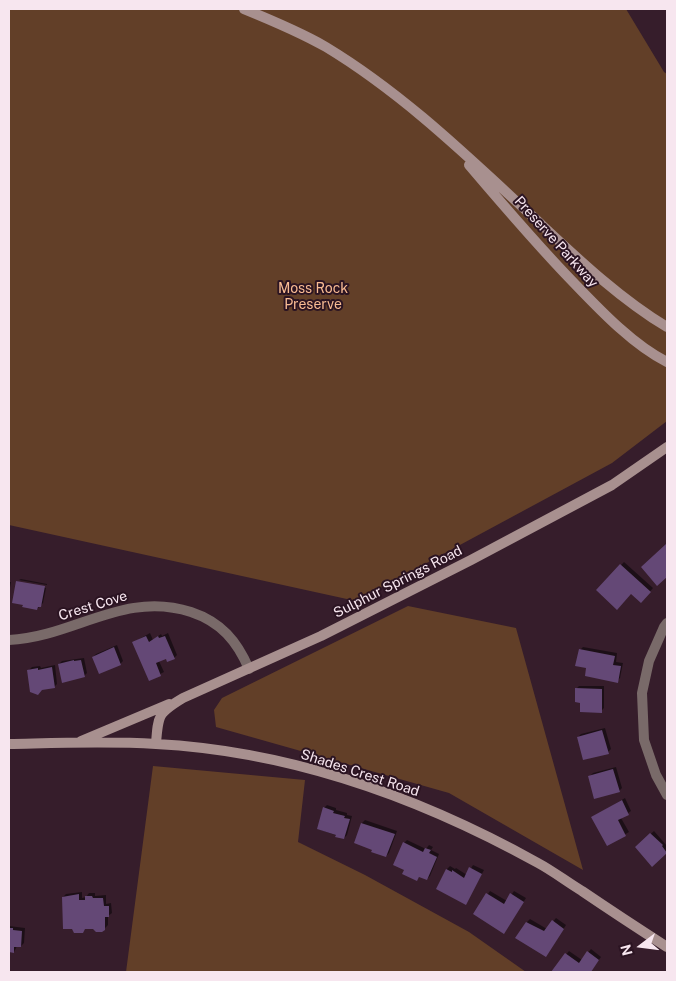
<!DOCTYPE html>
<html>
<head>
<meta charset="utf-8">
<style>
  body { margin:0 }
  #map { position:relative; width:676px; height:981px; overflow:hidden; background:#361d2b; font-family:"Public Sans",sans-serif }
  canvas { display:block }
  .frame { position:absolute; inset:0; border:10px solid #f7e6ef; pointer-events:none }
  .north { position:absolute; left:616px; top:921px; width:50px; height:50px; -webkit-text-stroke:4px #2b1422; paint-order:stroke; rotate:255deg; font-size:14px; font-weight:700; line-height:20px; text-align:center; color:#f7e6ef }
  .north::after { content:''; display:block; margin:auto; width:18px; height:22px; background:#f7e6ef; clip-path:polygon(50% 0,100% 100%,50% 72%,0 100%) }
</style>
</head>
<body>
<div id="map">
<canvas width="676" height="981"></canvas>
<div class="frame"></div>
<div class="north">N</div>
</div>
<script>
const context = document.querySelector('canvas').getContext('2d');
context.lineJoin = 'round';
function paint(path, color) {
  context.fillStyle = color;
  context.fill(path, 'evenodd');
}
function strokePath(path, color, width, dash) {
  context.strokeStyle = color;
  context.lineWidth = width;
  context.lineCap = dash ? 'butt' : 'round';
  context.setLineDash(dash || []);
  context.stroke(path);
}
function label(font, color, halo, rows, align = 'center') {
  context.font = font + ' "Public Sans",sans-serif';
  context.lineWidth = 4;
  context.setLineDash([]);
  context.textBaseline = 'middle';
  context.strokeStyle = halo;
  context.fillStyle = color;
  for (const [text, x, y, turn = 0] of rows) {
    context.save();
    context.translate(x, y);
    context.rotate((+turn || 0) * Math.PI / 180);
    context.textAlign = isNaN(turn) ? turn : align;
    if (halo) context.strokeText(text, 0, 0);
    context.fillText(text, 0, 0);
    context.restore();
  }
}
const green = new Path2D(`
  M9 9H626L664 72 667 74V421L612 463 356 601 9 525Z
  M408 606 516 628 583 870 449 793 216 727 214 710 222 698Z
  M153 766 305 780 298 842 365 875 469 932 526 972H126Z`);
const shadow = new Path2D(`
  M667 545V575L657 584 642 567Z
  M624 562 653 588 641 602 631 593 597 590Z
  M21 579 47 584V585L19 580Z
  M18 581V583L46 588 43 603 37 609 24 606V604L14 602Z
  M9 582H11L9 593Z
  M150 633 153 640 161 634 162 636 168 633 177 655 174 658 166 657 159 661 164 672 150 679 134 642Z
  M117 645 123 661 120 664 93 657 96 654Z
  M583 647 617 653 616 662 623 663 620 678 617 681 580 650Z
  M84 658 87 673 84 676 59 664 62 661Z
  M55 665 57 684 54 687 29 670 32 667 40 666 41 668Z
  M579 686H604V708L601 711 582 701 576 689Z
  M605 728 611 749 608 752 578 737 581 734Z
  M616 767 622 788 619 791 590 776 593 773Z
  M625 798 631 811 621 818 629 832 607 845 593 817Z
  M327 805 336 808V810L347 813V815L352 816 347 835 344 838 318 829 324 808Z
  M365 820 397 831 389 853 386 856 374 849 356 842 362 823Z
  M654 831 667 846V852L653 865 636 847Z
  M407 840 426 849 429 845 433 847 431 850 439 854 430 876 427 879 420 876 417 880 406 869 404 843Z
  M473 865 484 870 466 903 447 869 450 866 455 869 456 868 467 875Z
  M490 891 507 901 514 891 526 898 504 932 474 914Z
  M82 892V898L86 897 89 893H95V896L106 895V904L111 903 112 913 108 916V925L102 931 63 897 66 894Z
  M556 918 566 925 546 956 527 922 530 919 547 929Z
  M9 926 25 928 24 943 21 946H17L14 952 9 951Z
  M591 949 601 957 590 972 553 971 569 951 582 960Z`);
const building = new Path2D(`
  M666 544 667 577 657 586 641 567Z
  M620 564 651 592 641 603 631 594 617 610 596 590Z
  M16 581 45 586 41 607H38L37 610 22 607 23 605 12 603Z
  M146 636 149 642 158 636 159 638 165 636 175 659 167 662 166 659 156 663 161 676 149 681 132 642Z
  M114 647 121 665 99 674 92 657Z
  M579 649 615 656 613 665 621 666 618 683 585 676 586 668 575 666Z
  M74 660V661L81 660 85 677 62 683 58 664Z
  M52 667 55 688 42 690 38 695 30 692 27 670 38 668V670Z
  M575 688 602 689V713L580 712V703L575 702Z
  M602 730 609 754 583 760 577 737Z
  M613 769 620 792 594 799 588 776Z
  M622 800 629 815 618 820 626 836 607 846 591 817Z
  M323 807 334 811 333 813 345 816 344 818 350 819 344 839 335 837 336 835 317 829Z
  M361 823 395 834 386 857 371 852 372 850 354 843Z
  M650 833 663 845 662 846 667 853 652 867 635 847Z
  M403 842 423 852 425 848 431 850 429 853 437 857 427 880 419 877 417 881 402 874 404 870 393 865Z
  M469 867 482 874 466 905 436 889 446 869 452 872V870L464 878Z
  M486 893 504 904 510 893 524 902 504 934 473 914Z
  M79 894V900H85V896H92L93 898H103L104 906H109V917H105V930L102 932H96L93 929H85L83 933H74L72 929H63L62 897Z
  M552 920 564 929 546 957 515 938 526 922 544 931Z
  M9 928H13V930L22 931 21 947H14V953L9 952Z
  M587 951 599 960 591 972H551L565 953 579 963Z`);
const street = new Path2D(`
  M667 623 664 627 649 661 642 693 644 740 656 775 667 795
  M9 640C74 637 124 590 191 612 221 622 237 641 249 669`);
const secondary = new Path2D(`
  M244 9C271 20 300 32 326 47 402 93 465 154 530 214 573 254 617 297 667 327
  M469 165C503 205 537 245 574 283 600 310 633 345 667 362
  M81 741 169 704
  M9 744C58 743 107 741 156 744 290 751 421 798 538 863 553 871 567 882 582 891 610 910 639 929 667 947
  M156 744C158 715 158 713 183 698L321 636 471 560 612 485 667 447`);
const streetNames = [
  ["Preserve Parkway",556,242,48],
  ["Sulphur Springs Road",398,582,-27],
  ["Crest Cove",93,606,-17],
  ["Shades Crest Road",360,773,18]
];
const parkNames = [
  ["Moss Rock",313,289],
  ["Preserve",313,305]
];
paint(green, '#623f28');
paint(shadow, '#0007');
paint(building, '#644876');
strokePath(street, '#796a69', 10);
strokePath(secondary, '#a8908f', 10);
label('14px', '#f7e6ef', '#2b1422', streetNames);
label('14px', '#f8bb93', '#2b1422', parkNames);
</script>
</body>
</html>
